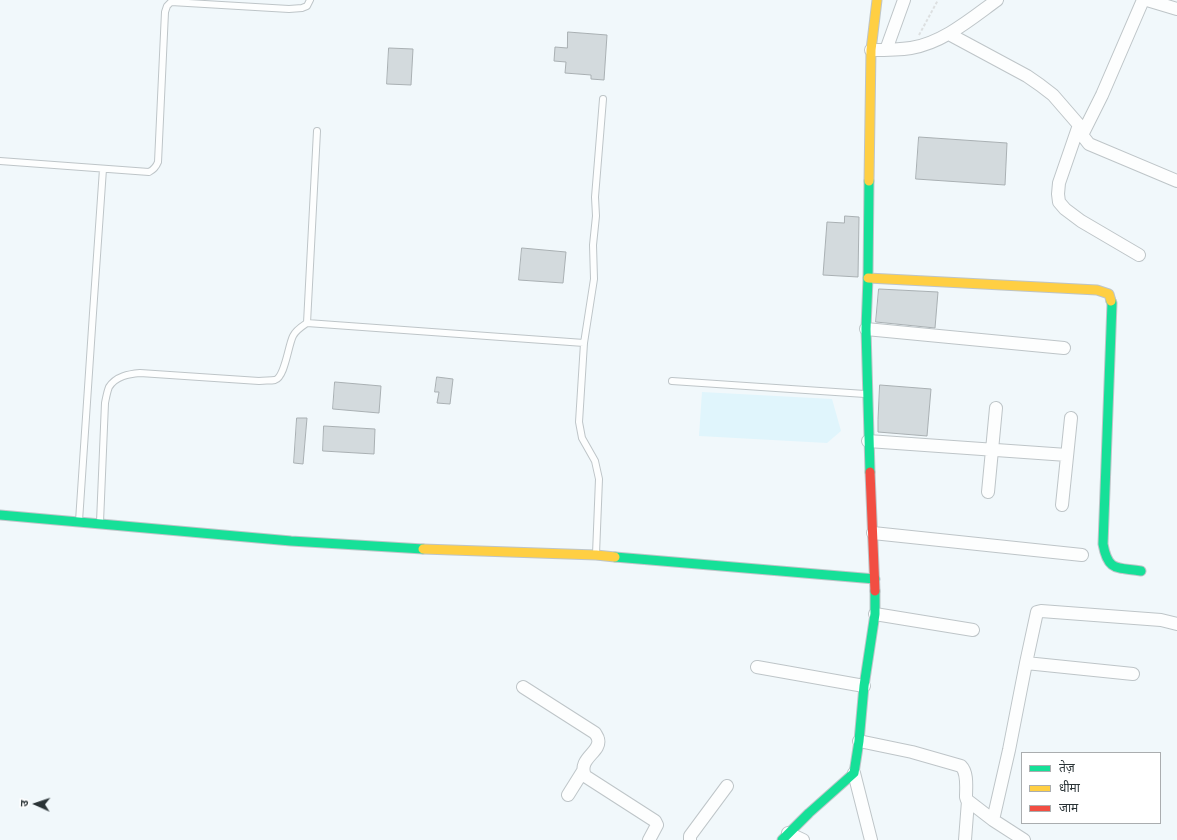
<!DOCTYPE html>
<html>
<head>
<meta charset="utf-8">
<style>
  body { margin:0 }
  #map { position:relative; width:1177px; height:840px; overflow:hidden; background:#f1f8fb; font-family:Quicksand,"Noto Sans Devanagari",sans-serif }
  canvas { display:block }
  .legend { position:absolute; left:1021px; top:752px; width:140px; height:72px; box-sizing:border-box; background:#fff; border:1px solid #aaadaf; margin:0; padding:5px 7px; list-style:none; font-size:12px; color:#2a3336 }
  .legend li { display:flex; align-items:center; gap:8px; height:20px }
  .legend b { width:20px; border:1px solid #aaadaf }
  .north { position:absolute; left:16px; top:784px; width:40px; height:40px; -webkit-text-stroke:3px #fff; paint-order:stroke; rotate:273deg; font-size:11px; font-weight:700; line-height:16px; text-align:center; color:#2a3336 }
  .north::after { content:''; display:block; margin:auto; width:14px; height:18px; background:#2a3336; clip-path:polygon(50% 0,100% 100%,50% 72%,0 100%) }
</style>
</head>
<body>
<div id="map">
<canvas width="1177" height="840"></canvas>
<ul class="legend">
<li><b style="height:5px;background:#16e098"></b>तेज़</li>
<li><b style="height:5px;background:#ffcf43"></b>धीमा</li>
<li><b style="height:5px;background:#f24e42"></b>जाम</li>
</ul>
<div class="north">उ</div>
</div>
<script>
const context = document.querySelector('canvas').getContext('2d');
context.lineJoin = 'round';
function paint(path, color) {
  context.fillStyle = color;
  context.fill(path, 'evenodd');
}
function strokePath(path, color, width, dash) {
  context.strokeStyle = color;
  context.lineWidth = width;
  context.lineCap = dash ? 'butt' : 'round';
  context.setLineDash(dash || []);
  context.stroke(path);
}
const built = new Path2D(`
  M702 392 832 399 841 431 827 443 699 436Z`);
const building = new Path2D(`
  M568 32 607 35 604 80 591 79V75L565 73 566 62 554 61 555 47 567 48Z
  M389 48 413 49 411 85 387 84Z
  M919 137 1007 143 1005 185 916 179Z
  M845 216 859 217 858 277 823 275 827 222 844 223Z
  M522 248 566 252 563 283 519 280Z
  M879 289 938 292 935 328 876 322Z
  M437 377 453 379 450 404 437 403 439 392H435Z
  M335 382 381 386 379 413 333 409Z
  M880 385 931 389 927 436 878 432V420Z
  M297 418H307L303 464 294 463Z
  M324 426 375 429 374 454 323 451Z`);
const path = new Path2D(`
  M919 35 938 0`);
const lane = new Path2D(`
  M0 161 149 172C153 170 156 167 158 162L165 12 167 6 171 2 289 9 302 8 307 6 310 0
  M307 323 317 131
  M672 381 865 394
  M79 521 93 313 103 169
  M100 522 105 403C106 398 107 392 109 387 116 376 129 374 140 373L259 381C264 380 270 381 275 380 285 377 288 346 293 336 296 330 301 327 307 323L584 343
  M596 554 599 479 595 461 582 438 579 422 584 343 594 279 593 245 596 216 595 197 603 99`);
const street = new Path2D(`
  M1147 0 1177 9
  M949 34 1027 76 1040 85 1053 95 1079 125 1082 135 1089 144 1177 181
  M871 50C884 50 898 50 911 48 943 43 972 18 997 0
  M886 50 904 0
  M1079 125 1059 183 1058 194 1059 202 1065 209 1081 221 1139 255
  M1082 135 1102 95 1143 0
  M866 329 1064 348
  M868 441 1067 455
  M988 492 996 408
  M1062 505 1071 418
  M873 533 1082 555
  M875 614 973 630
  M1026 663 1133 674
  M757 667 864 686
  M523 687 595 733C596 735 598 737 598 739 602 752 577 758 585 776L655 821 657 825 649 840
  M859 741 912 752 961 766C968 773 966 787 966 797L967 800 993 820 1024 840
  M854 773 871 840
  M568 795 583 771
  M993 820 1009 750 1026 663 1037 612 1041 611 1161 620 1177 624
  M788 833 803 840
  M690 840V836L727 786
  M965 840 968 801`);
const fast = new Path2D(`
  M869 181 868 278 866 329 870 472
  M1111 301 1112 303 1103 544C1108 572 1117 567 1141 571
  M0 515 291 541 423 549
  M615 557 875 579
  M782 840 809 813 854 773 859 741 864 686 875 614V591`);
const slow = new Path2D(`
  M869 181 871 50 877 0
  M868 278 1097 290 1109 294 1111 301
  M423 549 596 555 615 557`);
const jam = new Path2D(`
  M870 472 875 591`);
paint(built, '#e0f5fc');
paint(building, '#d3dadd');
strokePath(building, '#a9b0b3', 1);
strokePath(lane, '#bec5c8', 8);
strokePath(street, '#bec5c8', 14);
strokePath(fast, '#bec5c8', 11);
strokePath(slow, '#bec5c8', 11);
strokePath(jam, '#bec5c8', 11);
strokePath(path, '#dde0e1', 2, [3, 2]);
strokePath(lane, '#fdfefe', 6);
strokePath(street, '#fdfefe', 12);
strokePath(fast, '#16e098', 9);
strokePath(slow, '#ffcf43', 9);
strokePath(jam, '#f24e42', 9);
</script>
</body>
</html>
